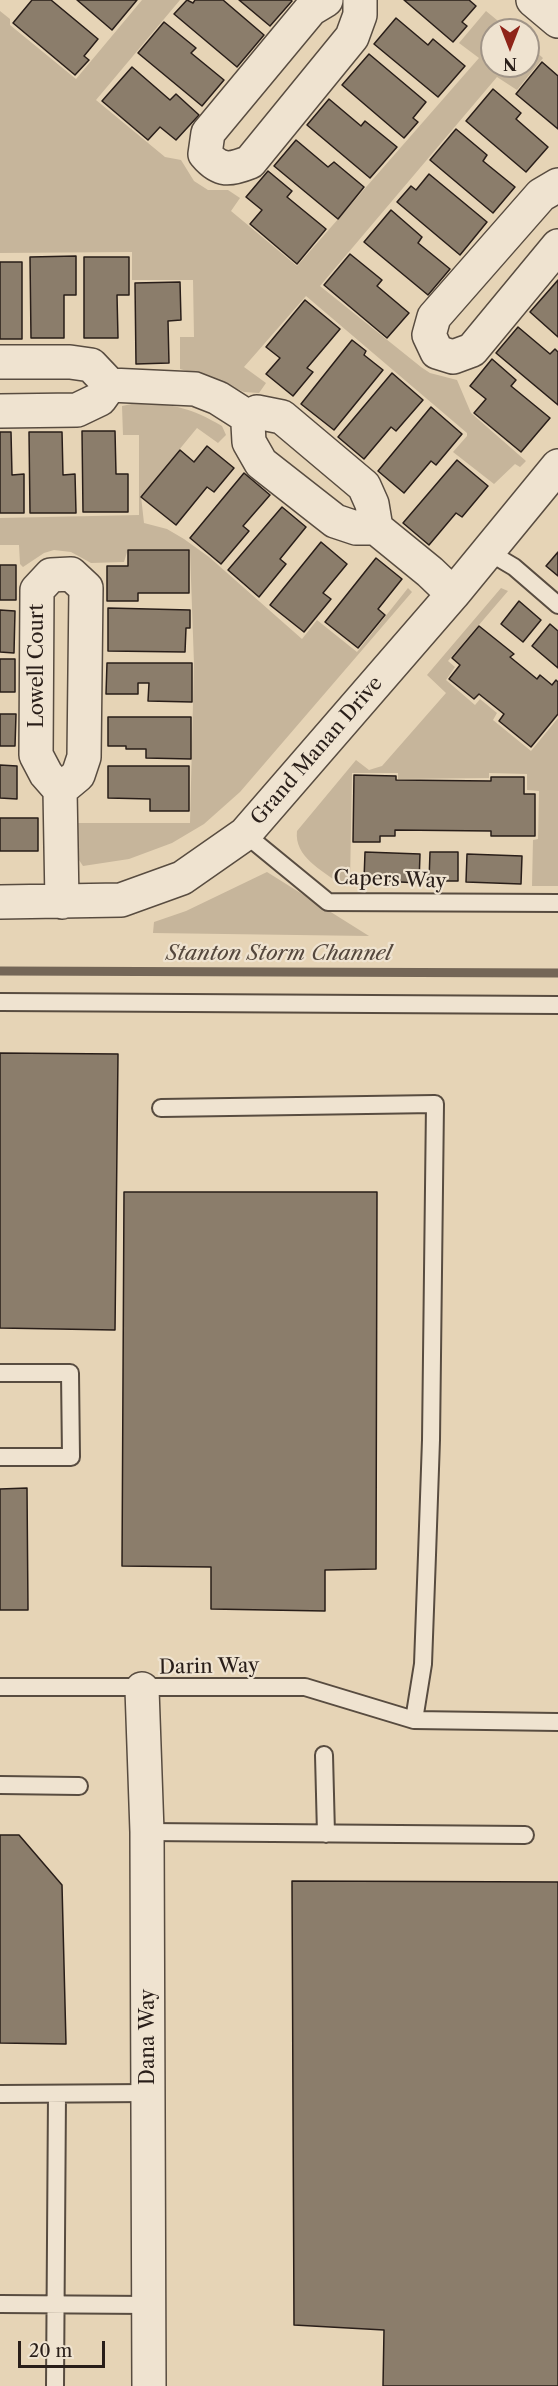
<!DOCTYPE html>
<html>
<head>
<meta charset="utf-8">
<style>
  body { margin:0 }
  #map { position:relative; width:558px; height:2386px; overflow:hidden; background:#e6d4b6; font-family:"Libre Caslon Text",serif }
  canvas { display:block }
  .north { position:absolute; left:480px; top:18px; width:60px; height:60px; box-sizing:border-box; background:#efe3d0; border:2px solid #a09487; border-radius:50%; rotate:180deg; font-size:16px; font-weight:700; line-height:24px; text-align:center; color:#291e19 }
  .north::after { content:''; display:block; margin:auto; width:21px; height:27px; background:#8f2418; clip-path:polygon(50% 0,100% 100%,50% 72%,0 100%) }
  .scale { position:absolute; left:18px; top:2341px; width:87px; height:27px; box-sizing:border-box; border:3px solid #291e19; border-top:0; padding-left:8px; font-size:18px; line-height:21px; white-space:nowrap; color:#291e19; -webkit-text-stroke:4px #efe3d0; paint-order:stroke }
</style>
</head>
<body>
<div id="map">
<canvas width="558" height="2386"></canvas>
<div class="north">N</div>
<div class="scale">20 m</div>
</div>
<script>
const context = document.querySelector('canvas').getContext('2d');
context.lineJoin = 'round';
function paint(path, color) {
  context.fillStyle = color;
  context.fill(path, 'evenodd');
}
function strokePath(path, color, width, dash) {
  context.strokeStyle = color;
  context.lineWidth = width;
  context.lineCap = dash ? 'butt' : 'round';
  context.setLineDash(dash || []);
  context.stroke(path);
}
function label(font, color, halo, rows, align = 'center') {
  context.font = font + ' "Libre Caslon Text",serif';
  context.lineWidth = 4.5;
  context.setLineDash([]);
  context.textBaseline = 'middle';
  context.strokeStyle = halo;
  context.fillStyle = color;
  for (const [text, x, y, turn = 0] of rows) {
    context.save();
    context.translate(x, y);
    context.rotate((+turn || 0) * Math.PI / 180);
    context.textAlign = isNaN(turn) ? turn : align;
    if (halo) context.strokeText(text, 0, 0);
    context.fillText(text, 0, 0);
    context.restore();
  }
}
const green = new Path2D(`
  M142 0H180L96 100 165 157 181 160 194 181 208 190H228L240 198 231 211 297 266 479 58 459 43 486 11 509 30H492V66H528V45L543 58 517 90 497 77 320 286 421 367 430 373 457 380 471 413 526 461 520 467 515 464 494 484 453 452 467 436V433L306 296 244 367 266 383 259 393 244 392 216 379 180 369V337H194L193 280H132V252L0 253V11L10 19V25L76 79Z
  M141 402C176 405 191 408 222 426L226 435 218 443 197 428 141 496 144 523 167 529 184 539 209 557 302 639 317 620 357 652 408 588 412 592 240 792 204 824 172 843 129 859 83 866 77 857V823H190L194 664 190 551 188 549H128L124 562 91 563 71 552 54 550 44 553 23 567 20 564 19 545H0V518L139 515V435H123L122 406Z
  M501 588 508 591 448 661 455 667 446 680 475 705 480 699 497 713 493 720 531 751 558 718V886H532L533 840 538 839 539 791 527 790V774L489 773V778L398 779V773H352L350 882 346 885 340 884C322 870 294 857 297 831L356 760 369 770 382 766 446 693 427 675Z
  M267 872 369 936 153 933 154 922 186 911Z`);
const stream = new Path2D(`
  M0 971 558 973`);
const building = new Path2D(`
  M32 0H51L98 39 84 56 89 60 75 75 13 23Z
  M77 0H137L112 30Z
  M187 0 193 3 195 0H223L264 35 237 67 174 14Z
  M239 0H291L292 1 270 26Z
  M404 0H469L476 6 462 22 467 26 453 42Z
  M396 18 428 45 433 39 465 66 438 97 374 44Z
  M164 22 196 48 191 53 224 80 202 106 138 53Z
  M369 54 426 102 413 118 418 122 404 138 342 85Z
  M542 62 558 76V129L516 94Z
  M132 67 170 100 176 94 199 115 176 140 160 127 148 140 102 101Z
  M493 89 521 113 516 119 548 147 526 172 466 121Z
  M329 99 361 126 365 121 397 147 370 178 307 125Z
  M456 129 487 155 483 161 515 187 493 213 430 160Z
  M296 140 328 167 334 162 364 187 338 219 274 166Z
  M268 171 292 191 287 197 326 229 297 264 250 224 262 210 246 197Z
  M429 174 487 222 460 255 397 202 411 186 416 190Z
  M391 210 422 237 418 243 450 269 428 295 364 242Z
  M350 254 382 280 377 286 409 313 387 338 324 285Z
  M76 256V295H64V338H31L30 257Z
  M84 257H129V295H117L118 338H84Z
  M0 262H22V339H0Z
  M558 280V337L530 312Z
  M180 282 181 320 168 321 169 363 136 364 135 283Z
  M305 300 340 329 307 368 313 372 293 396 266 374 280 358 266 347Z
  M518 327 550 354 555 349 558 352V405L496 353Z
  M352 340 366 351 364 355 383 370 334 430 301 404Z
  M492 359 516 380 511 386 550 418 521 452 474 413 486 399 470 386Z
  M392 373 423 400 396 431 391 427 364 459 338 437Z
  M431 407 462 434 436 465 431 461 404 493 378 471Z
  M82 431H115L116 474H128V512H83Z
  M0 432H11L12 475 24 474V513H0Z
  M29 432H62L63 475 75 474 76 513H30Z
  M207 446 234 468 214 492 207 487 176 525 141 497 180 450 194 462Z
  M457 460 488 486 462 517 456 513 429 545 403 523Z
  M244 473 270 495 243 526 249 531 221 564 190 538Z
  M282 507 306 527 280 559 286 564 259 597 228 570Z
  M321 542 347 564 323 593 331 599 304 632 270 605Z
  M128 550H189V593H138V601H107V566H128Z
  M558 552V576L546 566Z
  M376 558 402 579 378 609 385 615 358 648 325 622Z
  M0 565H16V600H0Z
  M519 601 541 620 523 642 501 624Z
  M108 608 190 610V628H186L185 652 108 651Z
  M0 610 15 611 14 653 0 652Z
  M550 624 558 631V668L532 646Z
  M479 626 514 654 510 657 537 679 540 675 552 685 556 680 558 682V714L531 747 499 721 504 714 479 694 474 699 449 679 460 665 452 658Z
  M0 659H15V692H0Z
  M107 663H192V702L148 701 149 683H138V694H106Z
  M0 714H16L15 746H0Z
  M108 717H191V759L146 758V749H126V746H108Z
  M0 765 17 766V799L0 798Z
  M108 766H189V811H150V799L108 798Z
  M354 775 396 776V780L491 781V777H524V794H535V836H491V831L395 830V836H380V842H353Z
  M0 818H38V851H0Z
  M365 852 420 854 419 883 364 880Z
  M430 852H458V881H429Z
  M467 854 522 856 521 884 466 882Z
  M0 1053 118 1054 115 1330 0 1328Z
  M124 1192H377L376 1569 325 1570V1611L211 1609V1567L122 1566Z
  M27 1488 28 1610H0V1489Z
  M0 1835H19L62 1885 66 2044 0 2043Z
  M292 1881 558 1882V2386H383L384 2330 294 2325Z`);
const service = new Path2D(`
  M487 551 514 567 558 605
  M245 834 328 902 558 903
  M0 1002 558 1005
  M161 1108 435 1104 431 1440 427 1555 423 1664 414 1720
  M0 1373H70L71 1457H0
  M0 1687H305L414 1720 558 1722
  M324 1755 326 1834
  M0 1785 79 1786
  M147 1832 525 1835
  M0 2094 148 2093
  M0 2304 149 2305
  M55 2386 57 2094`);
const minor = new Path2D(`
  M326 0 311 9 208 133 205 154C220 172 230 170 250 162L352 37 360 15V0
  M533 0 558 21
  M558 185 541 195 434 317 429 335 437 352 453 357 472 350 558 246
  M0 362H70L91 365 110 385 195 389 218 398 251 419
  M0 411 77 410 100 399 110 385
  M376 528 372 504 364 486 282 417 257 412 248 424 249 442 261 463 335 521 356 528H376L430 572 453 594
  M60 790 78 775 84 757 86 588 71 574 51 575 37 590 36 755 46 774 60 790 62 902
  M0 902 121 900 182 878 245 834 453 594 558 466
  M142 1689 147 1832 149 2386`);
const streetNames = [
  ["Lowell Court",37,666,-90],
  ["Grand Manan Drive",317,751,-49],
  ["Capers Way",390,880,2],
  ["Darin Way",209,1667,-1],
  ["Dana Way",148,2037,-90]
];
const waterNames = [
  ["Stanton Storm Channel",279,954]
];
paint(green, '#c6b59b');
strokePath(stream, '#746657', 9);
paint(building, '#8b7d6b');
strokePath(building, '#291e19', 1.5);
strokePath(service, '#584c40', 20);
strokePath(minor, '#584c40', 36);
strokePath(service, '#efe3d0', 16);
strokePath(minor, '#efe3d0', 33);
label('20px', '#291e19', '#efe3d0', streetNames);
label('italic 21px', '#55483d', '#efe3d0', waterNames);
</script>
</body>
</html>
